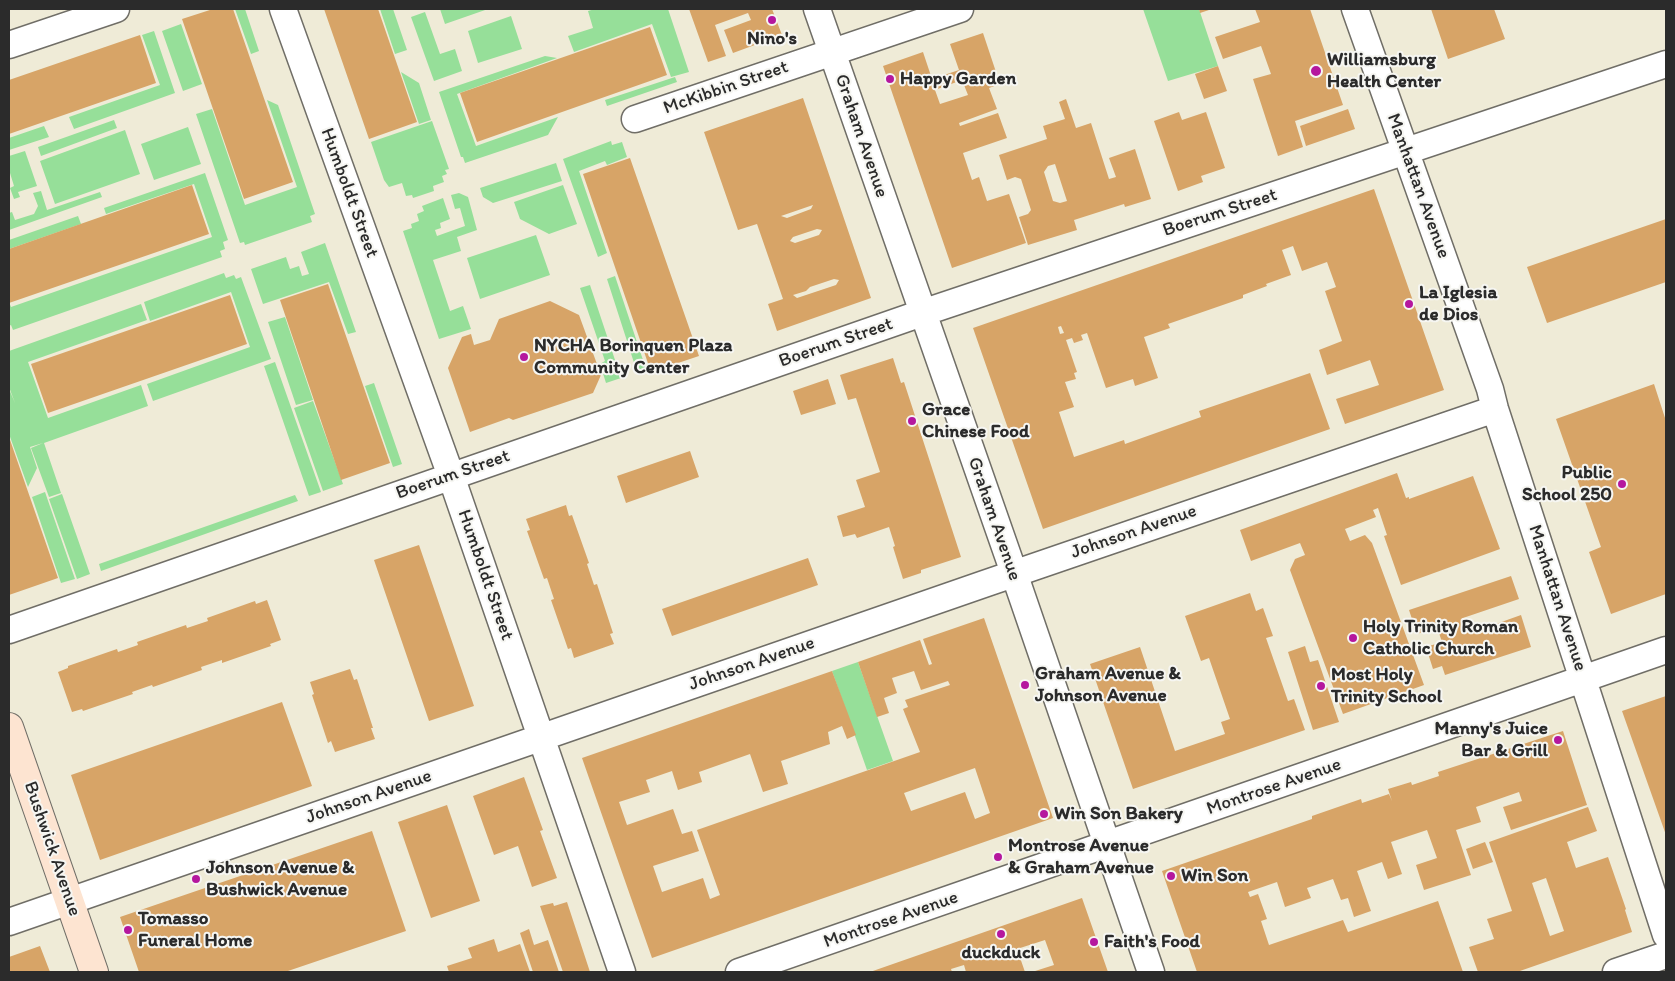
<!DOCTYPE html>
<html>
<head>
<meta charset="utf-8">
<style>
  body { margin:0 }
  #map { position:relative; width:1675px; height:981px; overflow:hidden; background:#efebd7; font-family:Itim,sans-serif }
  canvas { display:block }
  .frame { position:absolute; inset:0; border:10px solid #2b2b2b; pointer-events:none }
</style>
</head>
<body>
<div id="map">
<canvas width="1675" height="981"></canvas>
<div class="frame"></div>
</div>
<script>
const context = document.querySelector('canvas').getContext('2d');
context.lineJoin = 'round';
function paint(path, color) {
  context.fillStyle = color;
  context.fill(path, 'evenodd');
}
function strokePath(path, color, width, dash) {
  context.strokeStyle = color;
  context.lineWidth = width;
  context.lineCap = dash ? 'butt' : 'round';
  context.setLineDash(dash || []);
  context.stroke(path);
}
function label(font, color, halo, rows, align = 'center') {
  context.font = font + ' Itim,sans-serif';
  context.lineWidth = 4;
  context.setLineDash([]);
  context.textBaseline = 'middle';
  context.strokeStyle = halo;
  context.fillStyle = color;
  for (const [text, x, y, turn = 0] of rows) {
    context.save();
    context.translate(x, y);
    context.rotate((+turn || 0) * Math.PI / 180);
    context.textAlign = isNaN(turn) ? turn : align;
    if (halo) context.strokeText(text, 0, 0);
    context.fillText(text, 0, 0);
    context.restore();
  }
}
const green = new Path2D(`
  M235 9H245L259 51 251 54Z
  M380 9H393L407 50 395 54Z
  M440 9H488L445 24Z
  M595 9H668L689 72 671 77 652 24 574 52 568 36 593 28 588 11Z
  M1143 9H1199L1218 66 1168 81Z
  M425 12 440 54 455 49 462 71 434 81 411 17Z
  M511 16 522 49 478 63 468 31Z
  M181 24 202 84 183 91 162 31Z
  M154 31 175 93 74 129 69 117 160 85 142 35Z
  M545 56 557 58 457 94 476 146 558 117 548 135 465 163 463 157H461L439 92Z
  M401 72 419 83 431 120 419 124Z
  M675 77 677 82 607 106 605 100Z
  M267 100 278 105 315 214 310 216 312 222 245 245 244 242 240 243 196 114 212 109 245 205 297 187Z
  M114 120 117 128 41 156 38 147Z
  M432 121 449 169 445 170 447 174 442 176 444 182 433 186 434 191 413 198 412 195 406 196 402 183 389 187 384 180 371 142Z
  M44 126 49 137 9 150V138Z
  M188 127 201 164 154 180 141 144Z
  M125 130 140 174 55 204 40 161Z
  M611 141 612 145 622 142 627 157 607 165 605 161 579 171 607 253 598 257 563 159Z
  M25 151 37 186 18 192 20 197 14 199 10 188 14 186 10 173H9V156Z
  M556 163 562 181 493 203 483 197 480 188Z
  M205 173 228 240 223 242 225 249 220 251 222 257 13 330 11 325 9 326V302L11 307 212 237 194 184 106 214 104 208Z
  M563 185 577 224 549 234 520 219 514 202Z
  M41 191 47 210 100 192 102 197 9 230V213L12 212 15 220 34 214 38 206 33 193Z
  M459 193 468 197 477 230 457 237 461 251 433 260 450 311 463 306 471 329 439 339 403 231 412 228 411 224 419 221 417 214 424 211 422 206 443 198 450 219 440 223 441 228 435 230 437 236 465 226 460 208 455 209 451 195Z
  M78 216 81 224 9 249V240Z
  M536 235 550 275 480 299 467 258Z
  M325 243 356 332 348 334 329 282 263 304 251 269 286 257 290 269 299 266 302 276 309 274 301 252Z
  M224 273 226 278 234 275 236 279 241 277 271 359 153 401 147 384 250 347 231 292 150 321 144 302Z
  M615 276 646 369 637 372 607 279Z
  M590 285 621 378 606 383 600 364 605 361 580 288Z
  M141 304 147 320 28 362 48 418 141 385 148 406 44 443 61 493 49 497 31 448 43 443 30 447 37 468 28 487 9 434V389L15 403 9 387V351Z
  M285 317 313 400 296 405 268 322Z
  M275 362 321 492 309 496 264 366Z
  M374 383 402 464 393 467 365 386Z
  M313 401 343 484 323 491 294 408Z
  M45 492 75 579 61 583 32 497Z
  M62 494 90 574 77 579 49 499Z
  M295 495 298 501 101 571 99 564Z
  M858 662 893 761 867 770 832 671Z`);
const building = new Path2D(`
  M213 9H233L293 182 244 199 182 19Z
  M324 9H378L417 122 369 139Z
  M689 9H772L782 35 733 53 724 30 751 20 748 13 715 25 726 56 708 62Z
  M1199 9H1212L1200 13Z
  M1255 9H1310L1343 105 1295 121 1303 147 1278 156 1253 79 1271 74 1261 46 1223 59 1215 37 1260 22Z
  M1431 9H1494L1505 39 1448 59Z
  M650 27 667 75 477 142 460 93Z
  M983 33 1000 84 989 88 997 109 959 123 960 126 998 113 1007 138 963 153 972 180 979 177 987 201 1009 194 1026 243 952 268 883 66 923 52 932 79 959 70 950 44ZM962 80 968 95 940 104 935 90Z
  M140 35 156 83 9 134V80Z
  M1218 66 1227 91 1204 99 1195 74Z
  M803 98 871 298 777 331 768 304 783 299 757 224 738 230 704 132ZM813 205 811 209 787 218 781 216ZM817 229 822 230 819 235 795 243 790 241 793 237ZM834 279 839 280 836 285 797 298 793 295 806 291 810 287Z
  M1066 99 1076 128 1091 123 1109 179 1116 177 1109 158 1135 149 1151 199 1125 207 1124 204 1074 220 1077 230 1028 245 1019 217 1028 214 1031 210 1021 179 1015 177 1007 180 999 155 1047 139 1043 126 1065 119 1059 102ZM1055 164 1067 201 1060 203 1053 201 1044 172 1048 166Z
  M1348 109 1355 129 1306 146 1300 126Z
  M1179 112 1182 120 1206 112 1225 168 1201 176 1203 182 1178 191 1154 121Z
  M630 158 699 356 651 372 583 174Z
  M192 185 209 234 9 303V249Z
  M1374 189 1444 390 1345 424 1336 399 1379 385 1370 360 1327 375 1319 350 1342 341 1325 291 1336 287 1327 262 1302 271 1293 246 1282 250 1291 275 1266 284 1267 286 1243 295V298L1168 324 1170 328 1144 337 1158 378 1135 386 1133 379 1106 388 1087 333 1081 335 1083 340 1074 343 1072 338 1066 340 1077 372 1074 373 1076 379 1065 382 1074 407 1059 412 1074 457 1124 440 1125 444 1201 417 1199 411 1310 373 1330 429 1043 529 973 328ZM1061 326 1064 333 1060 334 1058 327Z
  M1666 219V282L1547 323 1527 267Z
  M328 284 390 463 341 480 280 300Z
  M230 295 247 344 48 413 31 364Z
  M550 301 579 315 601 375 593 393 513 420 509 418 470 432 448 368 462 337 471 334 474 345 490 340 499 319Z
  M893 358 901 383 904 382 961 557 921 570V573L903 579 893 547 895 546 889 527 857 538 855 534 843 537 837 516 865 507 856 480 880 472 856 398 848 400 840 375Z
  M828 379 836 404 801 415 793 391Z
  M1654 384 1666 421V594L1611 614 1589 552 1601 547 1556 419Z
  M9 437 58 578 9 595Z
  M690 451 699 477 626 503 617 476Z
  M1397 473 1406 498 1409 497V499L1473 476 1500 549 1401 585 1384 536 1387 535 1378 508 1373 510 1376 517 1345 529 1350 541 1365 535 1372 543 1424 685 1343 714 1290 570 1295 559 1305 555 1300 543 1251 561 1240 530Z
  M566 505 569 516 572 515 589 563 587 564 594 585 597 584 613 633 610 634 614 644 574 658 571 648 568 649 551 600 554 599 547 578 544 579 527 531 530 530 526 519Z
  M419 545 474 706 429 721 374 560Z
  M808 558 818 585 672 636 662 609Z
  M1511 576 1519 599 1463 618 1467 628 1477 625 1479 630 1521 615 1531 647 1445 675 1442 666 1433 669 1426 647 1442 642 1437 627 1417 634 1409 610Z
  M1250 593 1256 611 1263 608 1273 636 1266 638 1288 701 1294 699 1305 730 1133 789 1090 664 1140 647 1175 751 1225 734 1221 722 1230 719 1209 658 1201 661 1185 616Z
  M267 600 281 640 270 644 271 646 222 663V660L201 667 202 670 153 687 152 685 132 692 133 694 83 711 82 709 72 712 58 672 68 668V666L117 649 118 652 138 645 137 642 186 625 187 628 208 621 207 618 255 601 256 604Z
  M984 618 1053 818 652 958 582 758 832 671 856 735 847 739 842 726 828 732 830 744 781 761 788 784 763 792 750 754 699 772 702 782 678 790 672 771 646 780 650 792 619 802 627 825 673 809 682 834 692 831 699 851 653 866 662 892 703 878 710 899 720 895 697 830 920 752 903 709 908 707 905 700 950 685 948 681 921 690 914 671 892 678 897 693 884 698 889 713 877 717 858 662 920 640 929 665 932 664 923 639ZM975 768 990 813 975 819 965 792 911 811 904 793Z
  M1305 646 1310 662 1318 660 1339 722 1313 730 1288 652Z
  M350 669 354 680 357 679 373 728H371L375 739 335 752 331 741 328 743 312 695 314 694 310 682Z
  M1666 696V835L1622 711Z
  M282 702 312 786 100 860 71 775Z
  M1563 731 1587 805 1511 830 1503 807 1522 801 1519 792 1476 807 1481 822 1456 830 1471 875 1424 890 1416 865 1437 858 1427 830 1391 842 1402 874 1388 879 1382 862 1357 871 1371 911 1354 917 1348 898 1341 900 1333 879 1307 888 1311 898 1285 907 1277 882 1248 892 1250 897 1258 894 1267 919 1261 921 1269 945 1343 920 1348 932 1438 901 1463 972H1197L1162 871 1312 819V816L1361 799 1362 803 1389 794 1392 801 1388 789 1411 782 1412 785 1439 776 1438 772Z
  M524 777 543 830 540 831 557 878 532 887 518 846 494 855 473 796Z
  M447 805 480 901 431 918 398 822Z
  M1588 807 1597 831 1567 842 1576 868 1608 857 1626 909 1625 910 1632 932 1517 972H1478L1469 947 1494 939 1487 919 1512 911 1489 842ZM1546 878 1564 931 1550 936 1532 883Z
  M372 831 406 931 285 972H139L120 917Z
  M1485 842 1493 862 1473 869 1466 849Z
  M1082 898 1108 972H1032L1054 965 1045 940 1017 949 1025 972H966L964 965 951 969 952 972H870Z
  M567 902 590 972H563L540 906 553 903 554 906Z
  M529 929 534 945 548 940 559 972H533L520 933Z
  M494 939 498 952 520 944 530 972H449L447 966 472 958 468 948Z
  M40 946 50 972H9V957Z`);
const minor = new Path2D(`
  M283 9 451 476 622 972
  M817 9 1014 573 1151 972
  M1355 9C1399 136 1446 262 1490 389L1495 409 1666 935
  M9 45 116 9
  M635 119 960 9
  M9 630 922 313 1666 64
  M9 922 984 584 1495 409
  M739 972 1666 650
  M1616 972 1666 955`);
const secondary = new Path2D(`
  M9 727 94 972`);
const markers = [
  [772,20,5,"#b5179e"],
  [1316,71,6,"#b5179e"],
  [890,79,5,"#b5179e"],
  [1409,304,5,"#b5179e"],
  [524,357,5,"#b5179e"],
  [912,421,5,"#b5179e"],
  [1622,484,5,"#b5179e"],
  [1353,638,5,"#b5179e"],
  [1025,685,5,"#b5179e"],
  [1321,686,5,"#b5179e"],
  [1558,740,5,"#b5179e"],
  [1044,814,5,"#b5179e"],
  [998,857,5,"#b5179e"],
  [1171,876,5,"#b5179e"],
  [196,879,5,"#b5179e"],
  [128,930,5,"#b5179e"],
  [1001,934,5,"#b5179e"],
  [1094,942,5,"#b5179e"]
];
const poiNames = [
  ["Nino's",772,39,"center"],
  ["Williamsburg",1327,60],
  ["Health Center",1327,82],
  ["Happy Garden",900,79],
  ["La Iglesia",1419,293],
  ["de Dios",1419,315],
  ["NYCHA Borinquen Plaza",534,346],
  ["Community Center",534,368],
  ["Grace",922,410],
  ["Chinese Food",922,432],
  ["Public",1612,473,"right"],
  ["School 250",1612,495,"right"],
  ["Holy Trinity Roman",1363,627],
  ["Catholic Church",1363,649],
  ["Graham Avenue &",1035,674],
  ["Johnson Avenue",1035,696],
  ["Most Holy",1331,675],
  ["Trinity School",1331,697],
  ["Manny's Juice",1548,729,"right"],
  ["Bar & Grill",1548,751,"right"],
  ["Win Son Bakery",1054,814],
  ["Montrose Avenue",1008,846],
  ["& Graham Avenue",1008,868],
  ["Johnson Avenue &",206,868],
  ["Bushwick Avenue",206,890],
  ["Win Son",1181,876],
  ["Tomasso",138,919],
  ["Funeral Home",138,941],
  ["Faith's Food",1104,942],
  ["duckduck",1001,953,"center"]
];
const streetNames = [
  ["McKibbin Street",726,88,-19],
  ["Graham Avenue",861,136,71],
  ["Manhattan Avenue",1418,186,70],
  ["Humboldt Street",349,193,70],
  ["Boerum Street",1220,213,-18],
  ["Boerum Street",836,343,-19],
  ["Boerum Street",453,475,-19],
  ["Graham Avenue",994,519,71],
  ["Johnson Avenue",1134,532,-19],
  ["Humboldt Street",485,575,71],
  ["Manhattan Avenue",1557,598,72],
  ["Johnson Avenue",752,664,-19],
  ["Montrose Avenue",1274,787,-19],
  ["Johnson Avenue",369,797,-19],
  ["Bushwick Avenue",52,849,71],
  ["Montrose Avenue",891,920,-19]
];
paint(green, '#96df99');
paint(building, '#d7a467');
strokePath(minor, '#706e67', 29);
strokePath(secondary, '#706e67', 30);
strokePath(minor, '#fff', 26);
strokePath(secondary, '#fde4d1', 28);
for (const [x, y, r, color] of markers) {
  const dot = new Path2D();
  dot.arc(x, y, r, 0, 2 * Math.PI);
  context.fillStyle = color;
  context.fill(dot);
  strokePath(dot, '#f6f6f2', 2);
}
label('bold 19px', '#2b2b2b', '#f6f6f2', poiNames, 'left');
label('19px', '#2b2b2b', '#f6f6f2', streetNames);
</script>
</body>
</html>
